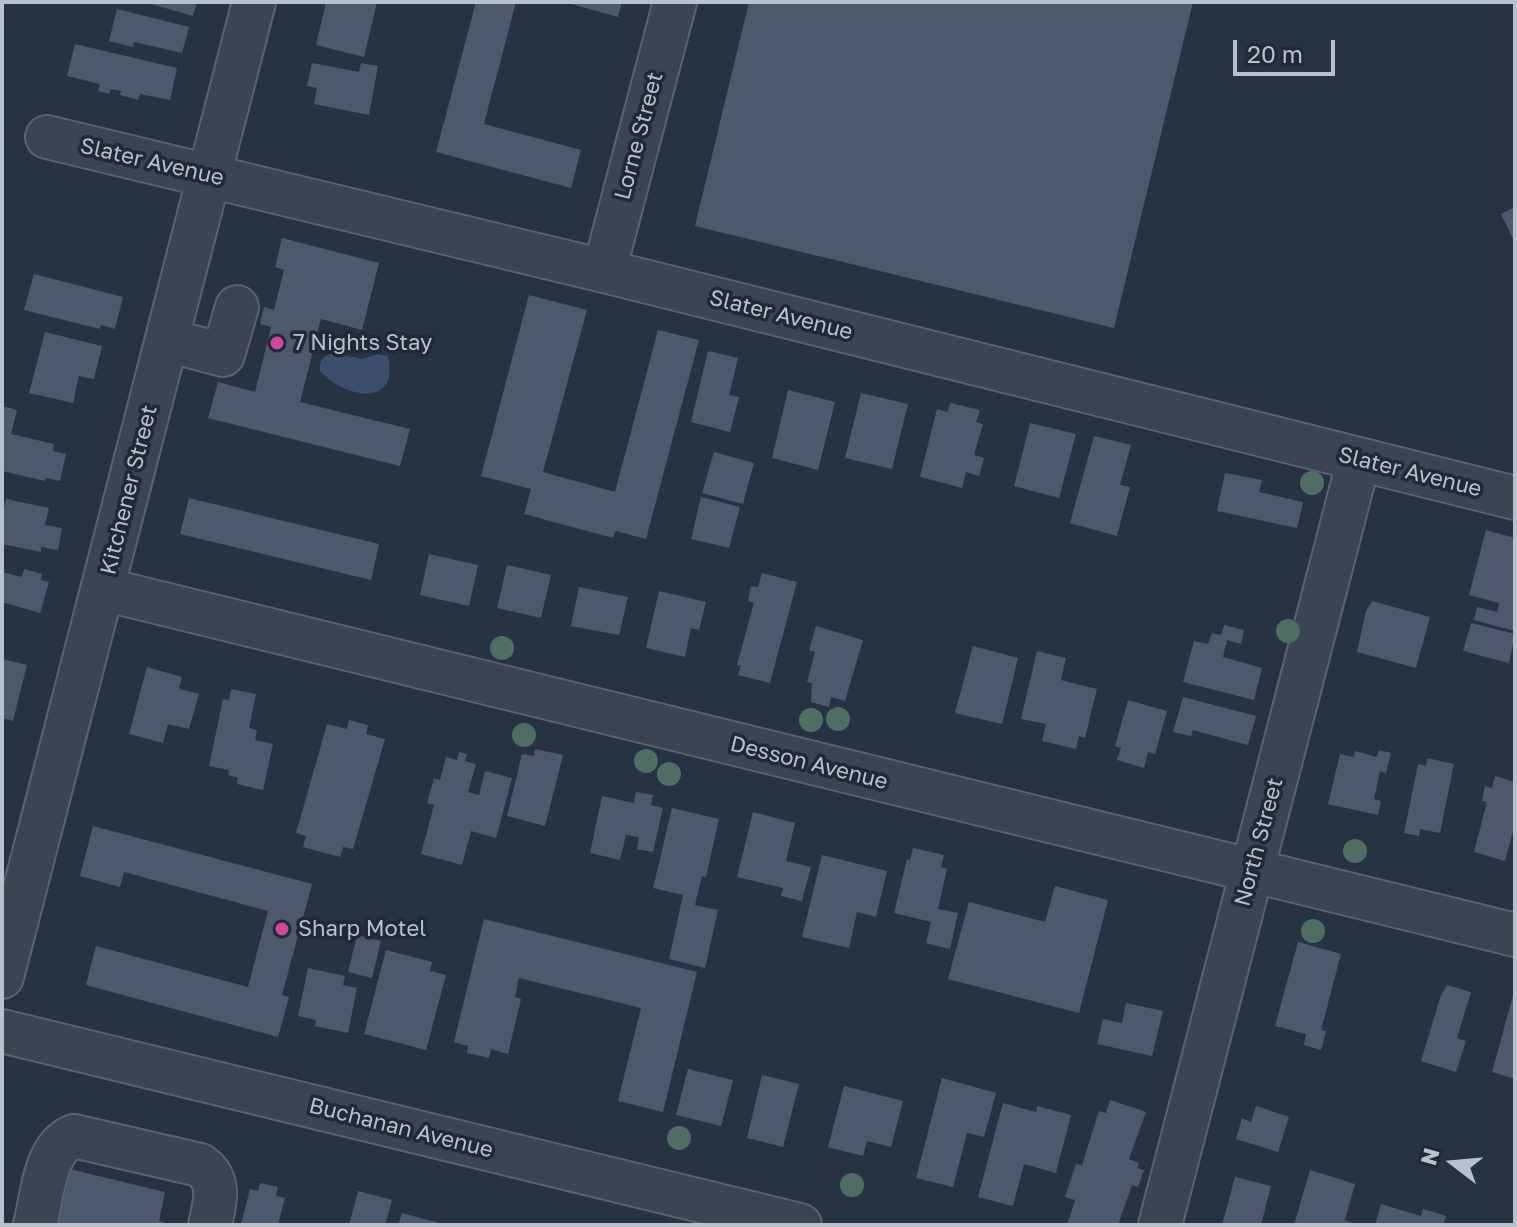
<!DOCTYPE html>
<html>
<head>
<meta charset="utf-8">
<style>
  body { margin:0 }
  #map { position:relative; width:1517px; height:1227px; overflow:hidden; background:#273243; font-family:"Golos Text",sans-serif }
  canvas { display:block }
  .frame { position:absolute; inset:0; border:4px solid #b9bfcd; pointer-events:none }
  .north { position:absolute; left:1413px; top:1123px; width:80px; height:80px; -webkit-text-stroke:6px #202938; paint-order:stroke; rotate:286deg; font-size:22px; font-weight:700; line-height:32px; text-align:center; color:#b9bfcd }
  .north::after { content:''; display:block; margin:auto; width:28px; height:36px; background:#b9bfcd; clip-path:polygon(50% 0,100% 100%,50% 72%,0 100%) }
  .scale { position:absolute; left:1233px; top:40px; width:102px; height:36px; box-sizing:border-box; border:4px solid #b9bfcd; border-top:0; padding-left:10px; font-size:24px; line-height:28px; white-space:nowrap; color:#b9bfcd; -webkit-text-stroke:6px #202938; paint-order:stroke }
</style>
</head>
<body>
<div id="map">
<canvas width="1517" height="1227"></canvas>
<div class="frame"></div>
<div class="north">N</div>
<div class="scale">20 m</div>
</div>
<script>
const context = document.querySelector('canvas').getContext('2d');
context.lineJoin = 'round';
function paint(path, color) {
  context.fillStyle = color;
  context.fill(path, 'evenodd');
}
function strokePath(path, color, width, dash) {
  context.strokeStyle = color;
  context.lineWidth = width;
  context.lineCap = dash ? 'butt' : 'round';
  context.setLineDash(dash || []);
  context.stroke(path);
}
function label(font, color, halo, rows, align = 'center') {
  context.font = font + ' "Golos Text",sans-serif';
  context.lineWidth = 7;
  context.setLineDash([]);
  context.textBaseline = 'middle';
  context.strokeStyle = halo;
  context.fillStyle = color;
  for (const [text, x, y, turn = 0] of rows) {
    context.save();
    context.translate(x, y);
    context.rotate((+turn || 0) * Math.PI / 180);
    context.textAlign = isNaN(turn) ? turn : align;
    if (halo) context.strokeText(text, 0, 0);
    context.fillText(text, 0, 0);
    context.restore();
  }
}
const water = new Path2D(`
  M333 353 362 359 378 354 388 356C400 409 344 398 320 371 320 359 322 357 333 353Z`);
const building = new Path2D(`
  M144 2H197L193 16Z
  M326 2H377L364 57 316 45Z
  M476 2H516L484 124 581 150 571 188 436 152Z
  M564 2H622L618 17Z
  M749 2H1193L1114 328 695 226Z
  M117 9 189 27 182 53 134 42 133 47 109 41Z
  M75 44 177 68 170 100 140 94 138 100 120 95 121 91 111 89 109 94 98 91 100 84 67 76Z
  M312 63 359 72 361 63 378 66 369 115 314 104 317 88 307 86Z
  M1515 207V243L1501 214Z
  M282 238 379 263 362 330 321 319 300 402 410 429 400 466 208 418 218 382 255 392 271 327 260 324 264 307 274 310 284 270 275 267Z
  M34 274 123 297 115 329 101 325 100 329 24 310Z
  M529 295 587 310 543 472 615 492 658 330 699 340 646 539 615 531 613 538 524 514 531 489 481 476Z
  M45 332 102 346 94 379 79 376 73 403 29 393Z
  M708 351 738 358 729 395 739 397 730 432 691 422Z
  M788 390 835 402 818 470 772 458Z
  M861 393 908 404 892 469 845 458Z
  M950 403 980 410 976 422 983 424 974 455 984 458 979 476 966 472 962 488 920 477 937 409 948 412Z
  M2 406 17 410 11 434 54 444 53 451 66 454 60 481 46 478 45 481 2 471Z
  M1030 423 1076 434 1059 498 1014 486Z
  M1094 436 1131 445 1120 485 1130 487 1117 536 1070 523Z
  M714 452 754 463 743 504 702 493Z
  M1225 473 1262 480 1259 492 1303 502 1297 528 1217 511Z
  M701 497 740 507 729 548 691 539Z
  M189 498 379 544 371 580 180 534Z
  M6 499 49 508 45 525 62 528 58 550 41 547V552L2 544V518Z
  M1486 530 1515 538V631L1474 620 1477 607 1497 612 1499 603 1469 595Z
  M429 554 478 565 469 606 420 595Z
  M507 565 551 575 541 618 497 608Z
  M24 569 42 574 41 580 49 582 40 613 2 602V572L22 577Z
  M762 573 797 582 770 683 738 675 741 666 737 665 754 603 748 601 751 586 758 587Z
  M579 587 628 597 619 635 571 626Z
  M659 591 706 602 699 630 691 628 685 657 646 648Z
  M1372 601 1430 617 1416 668 1357 652 1366 611Z
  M1471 623 1515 634 1509 663 1463 651Z
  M1224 625 1244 630 1241 644 1227 640 1223 657 1262 668 1254 700 1183 682 1194 641 1208 644 1212 633 1221 635Z
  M816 626 863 640 845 701 831 697 829 707 811 702 812 683 807 682 815 652 809 650Z
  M973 646 1018 658 1002 724 955 713Z
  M1037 651 1066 658 1061 680 1097 689 1085 738 1079 736 1076 749 1042 741 1046 724 1021 719Z
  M2 659 27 665 13 721 2 718Z
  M147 667 182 677 179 689 199 694 189 729 168 724 163 743 129 734Z
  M231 689 256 694 249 728 257 730 255 740 273 744 263 790 237 784 238 778 228 775 229 770 209 766 223 699 229 700Z
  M1183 697 1256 716 1248 745 1193 730 1191 736 1173 732Z
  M1128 700 1167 711 1155 754 1148 752 1144 768 1117 760 1121 748 1115 746Z
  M349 720 368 725 366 734 385 739 353 849 343 847 340 857 303 847 306 836 296 833 327 724 347 729Z
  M535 749 563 755 545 826 507 816 522 754 534 756Z
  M1379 750 1391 753 1386 773 1380 771 1374 799 1381 801 1378 815 1328 804 1340 754 1354 757 1355 751 1377 757Z
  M459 752 467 754 465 761 476 764 468 792 479 795 485 771 512 778 496 838 471 831 462 865 421 854 434 805 427 803 434 778 440 780 446 757 457 760Z
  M1427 758 1454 764 1440 833 1420 829 1419 836 1404 833 1418 764 1426 766Z
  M1495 776 1515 782V824L1505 861 1474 852 1487 802 1482 801 1485 786 1492 788Z
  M636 792 653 795 651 805 663 808 653 852 637 849 639 837 626 835 620 860 590 853 602 796 634 803Z
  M672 808 719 819 706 877 702 876 695 905 718 910 705 968 669 959 683 895 653 888Z
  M753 812 795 823 786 861 811 867 802 901 781 896 783 888 737 877Z
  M93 826 312 884 282 995 289 997 278 1037 86 985 96 946 248 987 268 911 124 872 120 887 80 876Z
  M913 848 944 855 941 867 947 869 938 909 958 913 950 949 926 943 931 922 894 913 907 859 910 860Z
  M822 855 887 871 876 917 857 912 849 948 802 937Z
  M1055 886 1108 900 1079 1013 948 979 969 902 1045 922Z
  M484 919 697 972 663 1112 618 1101 641 1008 519 978 515 997 521 999 508 1054 491 1049 489 1058 467 1053 468 1046 454 1042Z
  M357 935 381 941 372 978 348 972Z
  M1298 942 1341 954 1321 1030 1326 1031 1321 1050 1304 1045 1306 1034 1275 1026Z
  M386 950 432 962 430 971 446 975 426 1050 364 1034Z
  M308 968 345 976 343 985 357 988 348 1033 315 1026 316 1020 298 1016Z
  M1447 985 1471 992 1457 1038 1466 1041 1456 1072 1421 1061 1441 995Z
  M1515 988V1079L1492 1072Z
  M1126 1003 1163 1011 1152 1056 1097 1044 1103 1019 1122 1023Z
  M688 1069 733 1080 721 1126 676 1115Z
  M762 1075 799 1084 783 1147 747 1138Z
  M942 1078 996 1093 984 1137 967 1133 953 1187 916 1178Z
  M844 1086 903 1101 891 1147 867 1141 863 1156 828 1147Z
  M1110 1100 1146 1112 1129 1159 1139 1163 1137 1168 1144 1170 1138 1187 1132 1185 1118 1225H1067L1075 1200 1065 1197 1076 1164 1082 1165 1099 1111 1106 1113Z
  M1003 1103 1036 1112 1037 1106 1071 1115 1056 1173 1024 1164 1013 1206 978 1197Z
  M1256 1106 1289 1117 1278 1152 1236 1139 1242 1118 1251 1122Z
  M61 1167 165 1192 159 1221 172 1225H47Z
  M1310 1170 1355 1184 1345 1220 1358 1225H1294Z
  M1235 1177 1271 1186 1261 1225H1222Z
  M260 1183 278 1187 276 1196 285 1198 278 1225H241L250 1189 258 1191Z
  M358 1191 392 1200 385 1225H349Z
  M1381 1204 1421 1216 1423 1209 1446 1216 1443 1225H1375Z
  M402 1213 443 1224V1225H398Z`);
const minor = new Path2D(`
  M47 137 604 271 1515 498
  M604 271 675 2
  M167 340 223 355 237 307
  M103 589 1515 935
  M2 977 254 2
  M2 1031 800 1225
  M35 1225C42 1198 44 1147 74 1136L200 1165C222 1180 215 1203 210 1225
  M1160 1225 1359 459`);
const trees = [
  [1312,483],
  [1288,631],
  [502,648],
  [838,719],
  [811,720],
  [524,735],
  [646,761],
  [669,774],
  [1355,851],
  [1313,931],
  [679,1138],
  [852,1185]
];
const markers = [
  [277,343,8,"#d1479c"],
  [282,929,8,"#d1479c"]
];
const streetNames = [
  ["Lorne Street",639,136,-75],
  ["Slater Avenue",152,162,13],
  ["Slater Avenue",781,315,14],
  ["Slater Avenue",1410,472,14],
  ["Kitchener Street",129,490,-76],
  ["Desson Avenue",809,763,14],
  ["North Street",1259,842,-75],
  ["Buchanan Avenue",401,1128,14]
];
const poiNames = [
  ["7 Nights Stay",293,343],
  ["Sharp Motel",298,929]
];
paint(water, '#3d4e6c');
paint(building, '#4e586c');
strokePath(minor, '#5a6270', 46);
strokePath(minor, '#3c4453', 42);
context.fillStyle = '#4f6d63';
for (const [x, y] of trees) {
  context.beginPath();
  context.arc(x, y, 12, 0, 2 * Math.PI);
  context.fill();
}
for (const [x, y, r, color] of markers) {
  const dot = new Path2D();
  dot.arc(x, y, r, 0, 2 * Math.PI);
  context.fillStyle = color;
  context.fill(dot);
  strokePath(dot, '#202938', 3);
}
label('22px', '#b9bfcd', '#202938', streetNames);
label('22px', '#b9bfcd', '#202938', poiNames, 'left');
</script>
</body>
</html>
